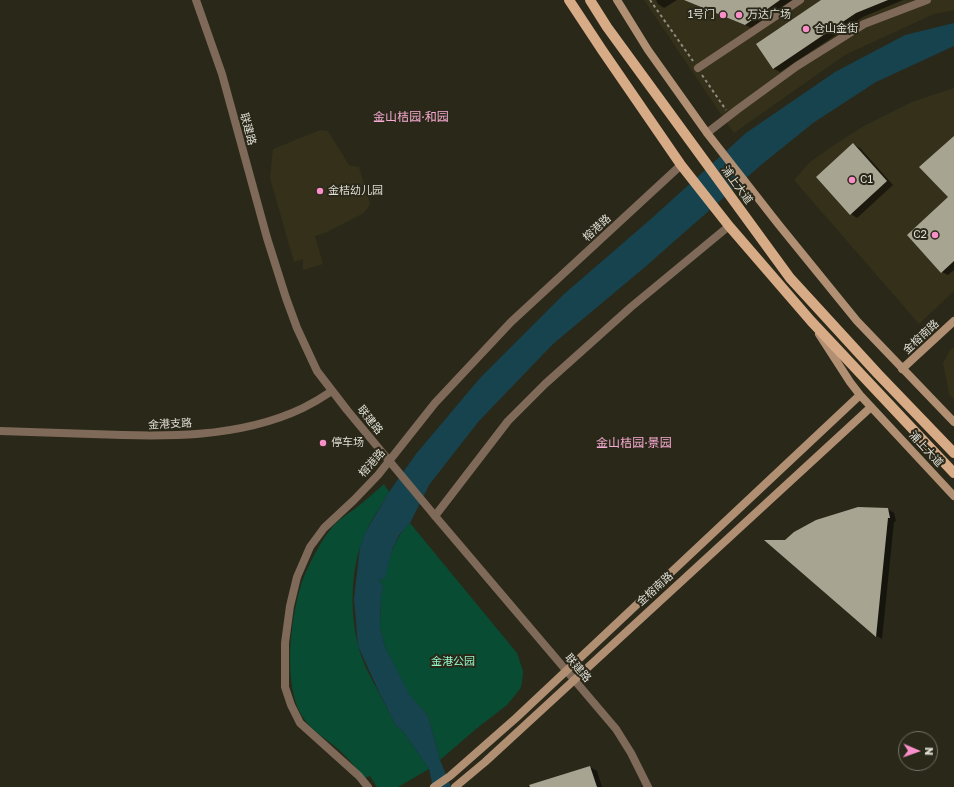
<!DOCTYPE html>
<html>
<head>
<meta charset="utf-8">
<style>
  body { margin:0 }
  #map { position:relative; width:954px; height:787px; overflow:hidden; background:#2a2819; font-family:"Golos Text",sans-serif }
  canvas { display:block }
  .north { position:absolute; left:898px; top:731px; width:40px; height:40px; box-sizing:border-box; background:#2a2819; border:1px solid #727164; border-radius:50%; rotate:92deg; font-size:11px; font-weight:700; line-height:16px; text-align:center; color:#dfded4 }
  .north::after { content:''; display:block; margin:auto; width:14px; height:18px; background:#f98fc9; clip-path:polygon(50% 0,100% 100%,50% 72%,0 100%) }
</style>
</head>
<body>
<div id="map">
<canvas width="954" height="787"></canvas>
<div class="north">N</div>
</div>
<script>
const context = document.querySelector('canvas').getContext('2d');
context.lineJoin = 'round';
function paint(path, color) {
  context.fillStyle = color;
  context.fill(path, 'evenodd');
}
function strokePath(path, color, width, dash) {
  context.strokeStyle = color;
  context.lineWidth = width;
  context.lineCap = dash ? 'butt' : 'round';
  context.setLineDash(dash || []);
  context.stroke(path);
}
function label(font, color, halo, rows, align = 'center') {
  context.font = font + ' "Golos Text","Noto Sans SC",sans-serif';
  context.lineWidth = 4;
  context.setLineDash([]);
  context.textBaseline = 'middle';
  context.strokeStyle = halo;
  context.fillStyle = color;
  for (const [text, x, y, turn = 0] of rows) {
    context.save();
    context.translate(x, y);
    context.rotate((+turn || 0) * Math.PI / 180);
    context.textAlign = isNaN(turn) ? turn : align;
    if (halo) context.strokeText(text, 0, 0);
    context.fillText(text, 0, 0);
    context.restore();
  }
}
const built = new Path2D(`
  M644 0H954V10L934 14 845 55 734 133 722 116Z
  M954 88V291L919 324 794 180 810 162 837 143 864 126 912 102Z
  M320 130 328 131 349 165 359 167 370 204 367 209 362 214 325 233 315 236 323 264 303 270V259L294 262 270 178 273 149Z
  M954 347V399L949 394 943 363 950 350Z`);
const green = new Path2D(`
  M384 484 389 492C381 506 371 520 365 534 349 570 349 621 362 658 366 669 372 680 378 691 384 702 390 714 396 726L403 731 429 769 398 787H377L370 776 365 778C355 767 345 754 333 745 322 736 310 729 302 716 283 685 290 620 301 585 306 569 323 536 335 524 341 518 349 513 356 508 366 500 375 492 384 484Z
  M410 523 517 653 523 671 522 683 520 689 507 705 476 729 440 760 428 716 408 694 385 647 380 627 381 597 383 586 379 580 385 578C389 557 394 538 410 523Z`);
const water = new Path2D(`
  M954 23V46L876 82 813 123 761 165 645 267 553 344 479 421 429 485 410 523 399 535 392 550 385 578 379 580 383 586 381 597 380 627 385 647 409 694 428 716 440 760 451 787H433L429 769 403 731 396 726 378 690 358 646 354 599 360 547 365 533 389 492 416 454 480 378 563 295 652 218 746 133 835 72 905 35Z`);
const shadow = new Path2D(`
  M656 0H677L664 8 658 4Z
  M694 0H792L752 28 703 8 696 4Z
  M823 0H903L863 17 780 72 774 69 757 44Z
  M954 141V270L948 275 942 272 950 197Z
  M853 144 860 148 893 185 857 218 851 214Z
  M888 509 894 513 896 521 894 522 882 639 877 636 767 541H786Z
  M590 767 597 771 602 787H527Z`);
const building = new Path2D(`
  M684 0H780L745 25Z
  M821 0H888L856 13 773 69 756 44Z
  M954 136V261L941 273 907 235 948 197 919 167Z
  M853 143 887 181 850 215 816 177Z
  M858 507 888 508 890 518H888L876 637 764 540H785L794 532 816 520Z
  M590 766 597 787H530L529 785Z`);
const path = new Path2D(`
  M650 0 693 61
  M702 75 726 110`);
const pedestrian = new Path2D(`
  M698 68 800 0`);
const minor = new Path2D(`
  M707 133 738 109 797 66 864 24 927 0
  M435 516 508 421 545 384 631 307 729 226`);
const tertiary = new Path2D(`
  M196 0 222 74 267 238 286 298 297 328 317 371 347 410 435 516 616 729 631 753 648 787
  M0 431C30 432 61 433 91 434 162 437 238 439 303 408 313 403 323 397 332 391
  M368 787 359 776 300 723 291 705 285 687V643L290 606 297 577 310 547 324 528 354 500 378 475 435 403 511 322 681 165`);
const secondary = new Path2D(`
  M617 0 648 50 707 133 779 225 857 321 954 422
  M819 334 850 382 860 395 954 496
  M902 369 954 321
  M434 787 450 776 516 718 860 395
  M455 787 485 762 871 407`);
const primary = new Path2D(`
  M569 0 602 50 681 165 729 226 811 321 954 473
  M590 0 607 27 790 278 878 374 954 453`);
const markers = [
  [723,15,4,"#f98fc9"],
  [739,15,4,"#f98fc9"],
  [806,29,4,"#f98fc9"],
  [852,180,4,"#f98fc9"],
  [320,191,4,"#f98fc9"],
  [935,235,4,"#f98fc9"],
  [323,443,4,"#f98fc9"]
];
const poiNames = [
  ["1号门",715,15,"right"],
  ["万达广场",747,15],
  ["仓山金街",814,29],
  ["C1",860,180],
  ["金桔幼儿园",328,191],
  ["C2",927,235,"right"],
  ["停车场",331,443]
];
const streetNames = [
  ["联建路",248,129,75],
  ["浦上大道",737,185,54],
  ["榕港路",597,228,-43],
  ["金榕南路",921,337,-43],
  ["联建路",370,420,51],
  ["金港支路",170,424,-3],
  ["浦上大道",926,449,47],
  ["榕港路",372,463,-49],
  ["金榕南路",655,589,-42],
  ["联建路",578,668,49]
];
const parkNames = [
  ["金港公园",453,662]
];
const neighbourhoodNames = [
  ["金山桔园·和园",411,117],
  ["金山桔园·景园",634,443]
];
paint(built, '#34301a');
paint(green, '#084c33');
paint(water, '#17434e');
paint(shadow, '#0007');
paint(building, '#a7a492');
strokePath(path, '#8d8b7f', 2, [3, 3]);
strokePath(pedestrian, '#7f6958', 8);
strokePath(minor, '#7f6958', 8);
strokePath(tertiary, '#7f6958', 8);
strokePath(secondary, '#b18f73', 8);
strokePath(primary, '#d8ab87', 10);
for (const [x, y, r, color] of markers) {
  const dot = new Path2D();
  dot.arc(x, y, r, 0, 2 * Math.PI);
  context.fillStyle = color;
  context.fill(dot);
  strokePath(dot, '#2a2819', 1.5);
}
label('11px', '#dfded4', '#2a2819', poiNames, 'left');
label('11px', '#dfded4', '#2a2819', streetNames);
label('11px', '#93f6c7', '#2a2819', parkNames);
label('12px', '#f6abd2', '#2a2819', neighbourhoodNames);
</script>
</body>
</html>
